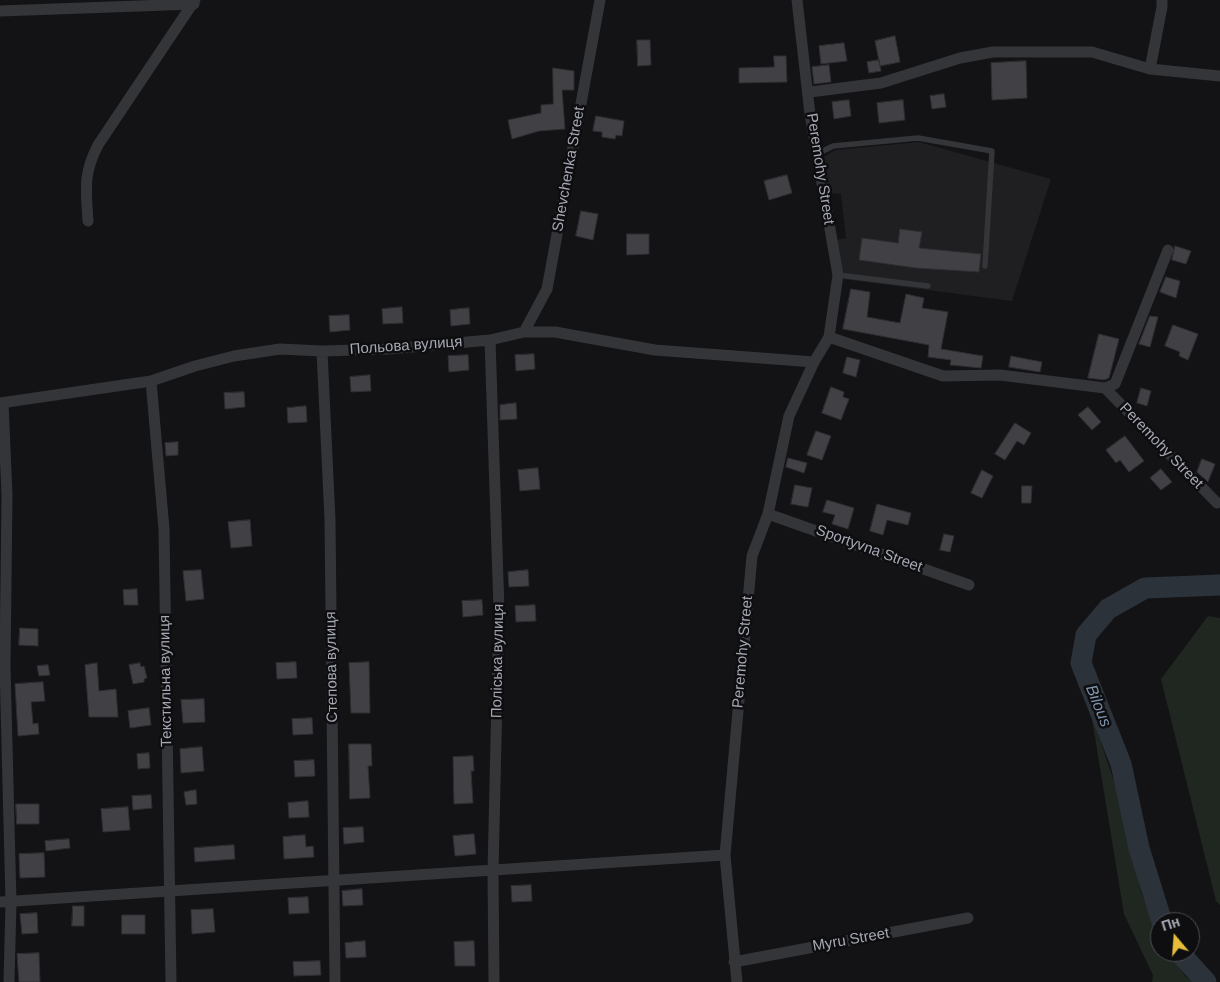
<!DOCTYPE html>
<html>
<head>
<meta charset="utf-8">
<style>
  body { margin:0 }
  #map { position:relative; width:1220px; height:982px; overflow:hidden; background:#131315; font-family:Arial,sans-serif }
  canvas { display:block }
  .north { position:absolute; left:1150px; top:912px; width:50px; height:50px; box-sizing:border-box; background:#0e0e10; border:1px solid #4b4c52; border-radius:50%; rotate:342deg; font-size:14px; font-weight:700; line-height:20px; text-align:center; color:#a6a9b4 }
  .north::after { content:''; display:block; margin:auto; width:18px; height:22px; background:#e7bc39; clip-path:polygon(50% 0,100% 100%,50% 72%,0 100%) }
</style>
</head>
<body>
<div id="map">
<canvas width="1220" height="982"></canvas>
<div class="north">Пн</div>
</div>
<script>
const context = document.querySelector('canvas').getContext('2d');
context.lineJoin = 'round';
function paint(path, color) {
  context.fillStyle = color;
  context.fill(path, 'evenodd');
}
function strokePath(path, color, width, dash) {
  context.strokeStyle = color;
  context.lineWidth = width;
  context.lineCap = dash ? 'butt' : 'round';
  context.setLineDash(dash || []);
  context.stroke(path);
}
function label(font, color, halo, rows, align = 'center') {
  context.font = font + ' Arial,sans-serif';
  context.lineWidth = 5;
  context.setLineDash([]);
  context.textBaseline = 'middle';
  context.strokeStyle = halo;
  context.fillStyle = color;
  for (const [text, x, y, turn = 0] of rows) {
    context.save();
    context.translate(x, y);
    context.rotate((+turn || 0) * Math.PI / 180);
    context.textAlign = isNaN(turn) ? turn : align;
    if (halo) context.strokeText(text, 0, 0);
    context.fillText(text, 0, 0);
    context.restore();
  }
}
const built = new Path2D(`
  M919 142 1051 179 1012 301 843 279 836 240 846 238 841 194 829 193 824 157 835 150Z`);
const green = new Path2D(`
  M1208 616 1220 618V905L1216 901 1161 679Z
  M1091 713 1125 814 1141 892 1160 941V952H1168L1186 977 1193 982H1152L1153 975 1124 914Z`);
const river = new Path2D(`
  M1162 922 1139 848 1121 764 1081 663 1086 635 1108 609 1145 588 1220 585
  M1179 952 1206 982`);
const building = new Path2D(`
  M895 36 900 62 880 66 875 41Z
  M637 40H650L651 65 638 66Z
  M844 43 847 61 821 64 819 46Z
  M774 56H786L787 82 739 83V68L774 67Z
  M879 60 881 71 869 73 867 62Z
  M1026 61 1027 98 992 100 991 63Z
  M829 65 831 82 814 84 812 67Z
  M553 68 574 71V90H562L565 129 539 131 512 139 508 120 541 113V105L553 104Z
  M944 94 946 107 932 109 930 96Z
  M849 100 851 116 834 119 832 102Z
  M903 100 905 120 879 123 877 103Z
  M596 116 624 121 622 136 616 135 615 139 602 137V132L593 131Z
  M787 175 792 193 769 200 764 181Z
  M581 211 598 214 593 240 576 236Z
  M900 229 922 232 919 248 981 254 979 272 916 268 859 260 862 238 898 243Z
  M627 234H649V254L627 255Z
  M1175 246 1191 251 1186 264 1172 260Z
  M1166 277 1180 281 1176 298 1160 292Z
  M851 289 870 292 867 317 900 323 906 294 924 298 922 308 948 312 941 349 983 356 981 368 950 365 951 360 928 357 929 345 843 329Z
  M402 307 403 323 383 324 382 309Z
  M469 308 470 324 451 326 450 310Z
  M349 315 350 330 330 332 329 316Z
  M1150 316 1158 317 1150 347 1139 344Z
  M1173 325 1198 334 1188 360 1179 356 1180 352 1165 346Z
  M1099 334 1119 339 1109 378 1104 380 1088 378Z
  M534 354 535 369 516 371 515 355Z
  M468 355 469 370 449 372 448 356Z
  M1011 356 1042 362 1040 372 1009 367Z
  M847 357 860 360 856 377 843 373Z
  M370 375 371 391 351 392 350 377Z
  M831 387 844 392 843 397 849 399 841 420 822 413Z
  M1141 388 1151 391 1147 406 1137 403Z
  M244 392 245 407 225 409 224 393Z
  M516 403 517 419 500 420V405Z
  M306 406 307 422 288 423 287 408Z
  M1088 407 1101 422 1092 430 1078 415Z
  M1015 423 1031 433 1024 445 1017 441 1005 460 995 454Z
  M816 431 831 436 822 460 807 455Z
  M1125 436 1144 461 1129 472 1120 460 1116 463 1106 450Z
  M178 442V455L166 456 165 443Z
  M788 458 807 463 804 473 786 467Z
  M1202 459 1215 464 1208 482 1197 472Z
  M538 468 540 489 520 491 518 470Z
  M1161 469 1172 482 1161 490 1150 478Z
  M982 470 993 476 982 498 971 493Z
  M795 485 812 488 808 507 791 504Z
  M1022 486H1032L1031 503H1022Z
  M827 500 854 508 848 529 832 524 835 515 823 512Z
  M877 504 911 513 908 525 887 520 883 535 870 531Z
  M250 520 252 546 231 548 228 522Z
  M944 534 954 536 950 552 940 550Z
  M201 570 204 599 186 601 183 571Z
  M528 570 529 586 509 587 508 572Z
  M137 589 138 605H124L123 590Z
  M482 600 483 615 463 617 462 601Z
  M535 605 536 621 516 622 515 606Z
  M20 628 38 629V646L19 645Z
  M296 662 297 678 277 679 276 663Z
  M369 662 370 713H351L349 663Z
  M97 663 99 691 116 689 118 717H89L85 665Z
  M140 663 141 667 144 666 147 678 144 679V682L133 684 129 665Z
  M48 665 50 675 39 676 37 666Z
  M43 682 45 701 31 702 33 724 38 723 39 734 18 736 15 684Z
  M204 699 205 722 183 723 181 700Z
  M149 708 151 725 130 728 128 711Z
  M312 718 313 734 293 735 292 719Z
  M349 744H371L372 766H368L370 798 350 799Z
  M202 747 204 771 181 773 180 749Z
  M149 753 150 768 138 769 137 754Z
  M473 756 474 771H471L473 803 454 804 453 757Z
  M314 760 315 776 295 777 294 761Z
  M196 790 197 804 186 805 184 792Z
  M151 795 152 808 133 810 132 796Z
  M308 801 309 817 289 818 288 803Z
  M16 804H39V824H17Z
  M128 807 130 830 103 832 101 809Z
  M363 827 364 842 344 844 343 828Z
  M474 834 476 854 455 856 453 836Z
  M305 835 306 847 313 846 314 857 284 859 283 837Z
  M69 839 70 848 46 851 45 841Z
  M234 845 235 859 195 862 194 848Z
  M44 853 45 877 20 878 19 854Z
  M531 885 532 901 512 902 511 886Z
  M362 889 363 905 343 906 342 891Z
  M308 897 309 913 289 914 288 898Z
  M73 906H84V926H72Z
  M213 909 215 932 192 934 191 910Z
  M37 913 38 933 22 934 20 914Z
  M122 915H145V934H122Z
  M365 941 366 957 346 958 345 943Z
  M474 941 475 966H455L454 942Z
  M39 953 40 982H19L17 954Z
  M320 961 321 975 294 976 293 962Z`);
const service = new Path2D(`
  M817 154 833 146 918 138 992 151 985 266
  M838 275 928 286`);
const minor = new Path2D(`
  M0 11 194 4
  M1150 69 1162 7V0
  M810 92 881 83 960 58 993 52H1092L1150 69 1220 76
  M88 221C86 189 83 174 98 145L195 0
  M1168 250 1115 384 1105 388 1217 503
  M524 332 547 289 600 0
  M829 337 943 376 1000 375 1105 388
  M490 340 499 610 493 871 494 982
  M322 351 330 520 335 982
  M151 381 164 529 171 982
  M0 403 151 381 195 366 234 356 280 349 322 351 389 349 490 340 524 332H555L655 350 814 362
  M3 403 7 495 5 666 11 902 9 982
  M768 514 969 585
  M0 902 725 855
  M734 962 968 918
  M737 982 725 855 752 556 768 514 789 416 814 362 829 337 838 275 810 114 797 0`);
const streetNames = [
  ["Shevchenka Street",569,169,-80],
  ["Peremohy Street",820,169,81],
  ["Польова вулиця",406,346,-4],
  ["Peremohy Street",1161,446,46],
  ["Sportyvna Street",869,549,20],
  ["Peremohy Street",743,652,-85],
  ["Поліська вулиця",498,661,-89],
  ["Степова вулиця",332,667,-91],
  ["Текстильна вулиця",166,681,-91],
  ["Myru Street",851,940,-10]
];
const waterNames = [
  ["Bilous",1098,706,68]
];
paint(built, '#1f1f22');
paint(green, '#202721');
strokePath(river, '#2c323a', 21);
paint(building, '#404045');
strokePath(building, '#2e2d31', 1);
strokePath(service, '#343539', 5.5);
strokePath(minor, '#343539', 11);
label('15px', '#a6a9b4', '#0e0e10', streetNames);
label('italic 16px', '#7e93ae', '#0e0e10', waterNames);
</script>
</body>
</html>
